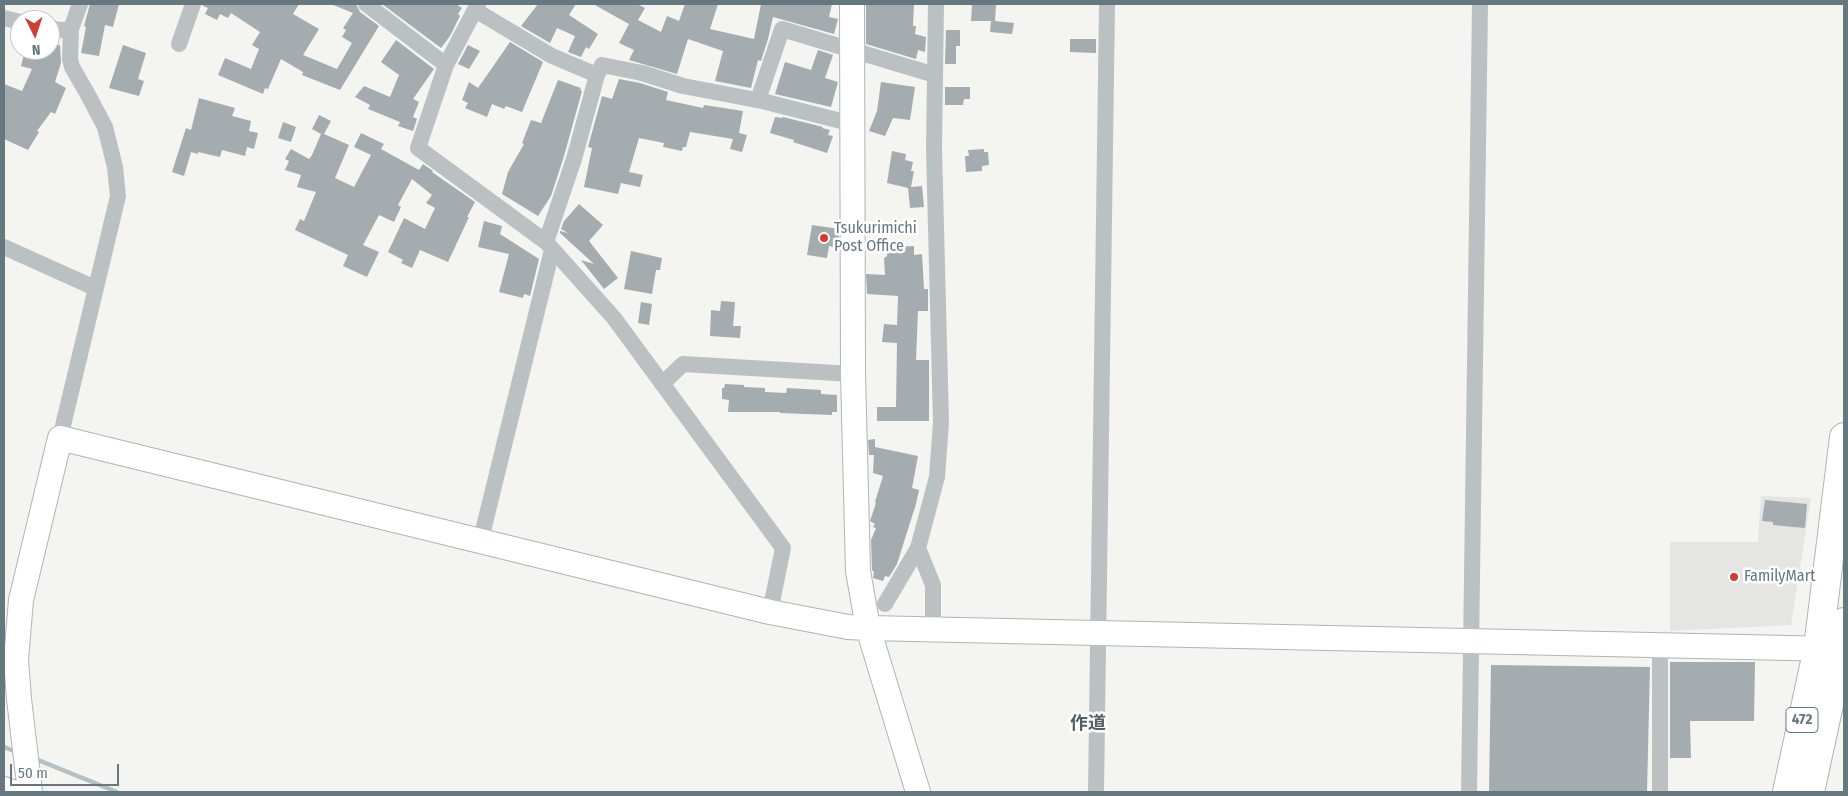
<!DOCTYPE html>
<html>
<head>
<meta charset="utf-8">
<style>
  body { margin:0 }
  #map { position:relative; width:1848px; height:796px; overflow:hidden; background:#f4f4f1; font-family:"Fira Sans Condensed",sans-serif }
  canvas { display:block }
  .frame { position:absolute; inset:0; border:5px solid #66787f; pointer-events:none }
  .north { position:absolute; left:10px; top:10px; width:50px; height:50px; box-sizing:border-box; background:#fff; border:1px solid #c2c9cc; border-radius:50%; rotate:176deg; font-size:14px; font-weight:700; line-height:20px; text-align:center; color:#66787f }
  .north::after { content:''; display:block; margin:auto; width:18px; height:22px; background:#d13d34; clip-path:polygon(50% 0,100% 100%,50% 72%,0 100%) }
  .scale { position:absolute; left:10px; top:764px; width:109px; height:22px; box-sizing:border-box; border:2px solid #66787f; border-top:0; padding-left:6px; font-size:15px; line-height:18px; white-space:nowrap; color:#66787f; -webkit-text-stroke:4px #fff; paint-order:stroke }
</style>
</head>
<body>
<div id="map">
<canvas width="1848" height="796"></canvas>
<div class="frame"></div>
<div class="north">N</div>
<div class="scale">50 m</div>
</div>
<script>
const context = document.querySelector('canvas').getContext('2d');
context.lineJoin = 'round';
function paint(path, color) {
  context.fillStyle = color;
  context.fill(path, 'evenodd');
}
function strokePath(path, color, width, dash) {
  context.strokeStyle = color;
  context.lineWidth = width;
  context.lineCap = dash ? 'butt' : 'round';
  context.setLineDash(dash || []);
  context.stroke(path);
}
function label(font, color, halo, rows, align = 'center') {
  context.font = font + ' "Fira Sans Condensed","Noto Sans JP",sans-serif';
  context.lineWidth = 5;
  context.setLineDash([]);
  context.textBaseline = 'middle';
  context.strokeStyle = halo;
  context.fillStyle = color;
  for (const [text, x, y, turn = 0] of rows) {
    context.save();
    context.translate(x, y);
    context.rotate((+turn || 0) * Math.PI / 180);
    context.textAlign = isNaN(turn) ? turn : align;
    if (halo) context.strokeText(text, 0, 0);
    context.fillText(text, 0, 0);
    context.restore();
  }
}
const built = new Path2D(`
  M1761 496 1811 498 1791 625 1670 631V542H1758Z`);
const stream = new Path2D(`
  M4 747 19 753
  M33 758 117 792`);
const building = new Path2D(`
  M90 4H119L113 27 105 25 99 56 81 53 86 27 84 26Z
  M203 4H299L293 14 319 29 303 55 337 69 352 43 342 37 346 30 343 28 353 13 331 4H356L360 12 379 26 340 90 302 75 303 72 281 59 268 89 265 88 263 94 218 75 225 58 251 69 259 49 252 45 260 32 231 13 228 18 220 14 217 20 205 14 208 8 203 6Z
  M382 4H456L462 8 458 14 460 16 450 36 441 48Z
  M538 4H576L569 15 598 34 589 49 586 47 581 57 568 52 575 36 557 28 550 43 521 26Z
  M593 4H637L645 8 638 20 661 32 667 16 679 21 685 4H718L710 29 754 39 761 4H832L829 17 838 19 834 34 773 17 768 39 761 61 758 60 751 88 715 81 723 51 688 39 677 74 629 60 634 50 619 43 629 24Z
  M866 4H914L913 26H916L915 34 926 37 925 52 918 50 916 59 866 44Z
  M972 4H993L996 5 995 21 1014 23 1012 34 990 32 991 21H971Z
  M946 30H960V46H956V64H945Z
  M1070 39H1096V53L1070 52Z
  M396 40 434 69 413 99 419 102 413 117 417 119 413 131 398 126 400 122 368 109 370 105 355 97 364 86 390 97 399 75 381 62Z
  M510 42 543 62 522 112 506 106 504 109 492 104 487 117 465 108 468 103 462 100 469 82 478 88Z
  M50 43 60 45 61 63 55 82 66 88 55 114 51 112 37 131 39 132 28 150 4 139V84L22 91 32 69 21 66 25 50H50Z
  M123 45 146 53 138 79 144 81 139 96 109 88Z
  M468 45 480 51 469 69 458 64Z
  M818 50 833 55 825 78 838 82 831 107 775 94 785 62 811 70Z
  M619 79 640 83 668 92 666 100 703 108 704 105 743 111 739 133 747 135 742 152 730 149 733 139 690 132 686 147H683L682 151 663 147 664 143 639 138 629 172 643 175 640 187 621 183 618 194 584 187 592 148 588 147 602 96 612 99Z
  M558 80 581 88 580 90 582 91 564 156 551 196 538 216 502 194 508 172 524 144 522 143 531 120 541 123Z
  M881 82 915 87 910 120 893 118 885 136 869 131 877 111Z
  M945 87H970V99H964L963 105H945Z
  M199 98 235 108 232 116 251 121 249 131 258 133 254 149 247 147 245 156 222 150 220 157 198 152V154L191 152 184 176 172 172 186 128 191 130Z
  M319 115 331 121 324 134 349 145 335 178 354 187 371 155 354 147 361 133 384 144 381 149 419 170 423 164 433 171 432 172 475 202 467 217H469L448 262 420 250 412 268 401 263 403 260 388 252 404 218 425 229 435 208 426 203 432 195 412 179 398 205 401 207 394 222 379 215 363 245 379 252 367 277 343 266 348 255 295 230 300 219 304 221 316 192 297 187 301 175 285 170 289 161 285 159 291 149 309 159 312 155 321 134 312 129Z
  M775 117 782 118 783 117 823 127 822 128 830 130 828 135 833 136 827 153 793 142 794 140 770 133Z
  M283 122 296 127 291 142 278 138Z
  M984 149V152H988L989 165 982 166V171L966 172 965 156H969L968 150Z
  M892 151 906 154 905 160 913 162 911 171H914L911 187 922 186 924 207 910 208 908 188 887 183Z
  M579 204 603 225 589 241 618 278 604 289 581 260 594 264 560 233V231L568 233 561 229 564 221Z
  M484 221 502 226 500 234 539 259 530 296 524 294 523 298 499 292 509 254 478 247Z
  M812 225 839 229V248L829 246 827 258 807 255Z
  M914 246V255L922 254 924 289H928V311H918L916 360H929V421H877V407H896L897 343 882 342 884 324 897 325 898 296 867 294 866 274 885 275 884 258 887 256V247Z
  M631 251 662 258 660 270H656L652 294 624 289Z
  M721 301 735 302 733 326H741L740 338 710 336 711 310 720 311Z
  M641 302 652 304 649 325 638 323Z
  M725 384 744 385V387L765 388V392L786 393 787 388 821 390V394L837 395V412H832V415L780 413V412H728L729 400 722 399V388H724Z
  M875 439V447L918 456 912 488 919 490 916 504 897 564 889 577 885 576 883 581 873 578 874 572 872 570 871 540 876 528 873 527 875 524 870 521 876 503 875 502 883 476 873 473 874 455H869L868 440Z
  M1765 500 1807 504 1805 528 1773 525V522L1762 521Z
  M1670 662H1755L1754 721H1690L1691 758H1670Z
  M1491 665 1650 667 1647 792H1489Z`);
const street = new Path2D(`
  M366 4 446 65
  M478 4 446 65 418 148 546 242 614 318 783 548 770 612
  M475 10 552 56 597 75 602 65 642 73 683 86 762 101 853 124
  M4 18 20 22
  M50 28 61 30 71 29
  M179 44 193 4
  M758 100 782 29 935 75
  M546 242 574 159 597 75
  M4 247 95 288
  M662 384 683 364 853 374
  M60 438 118 196 115 167 105 127 87 93 72 67 70 59 71 29 80 4
  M480 543 552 250
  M918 548 933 585V630
  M885 604 918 548 937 477 941 422 934 149 936 4
  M1660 644V792
  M1096 792 1107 4
  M1469 792 1480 4`);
const secondary = new Path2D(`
  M852 4 853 374 858 571 868 628 918 792
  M4 789 12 792
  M30 792 19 699 16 660 21 600 60 438 770 612 848 627 868 628 1835 649`);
const highway = new Path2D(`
  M1787 792 1818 648 1844 437
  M1810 792 1841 649 1844 622`);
const markers = [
  [824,238,5,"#d13d34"],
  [1734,577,5,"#d13d34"]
];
const shields = [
  [1802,720,32]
];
const shieldNames = [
  ["472",1802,720]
];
const poiNames = [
  ["Tsukurimichi",834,229],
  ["Post Office",834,247],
  ["FamilyMart",1744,577]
];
const neighbourhoodNames = [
  ["作道",1088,724]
];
paint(built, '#e5e5e4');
strokePath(stream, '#b4c1c3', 4.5);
paint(building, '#a4acaf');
strokePath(secondary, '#aeb4b7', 26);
strokePath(highway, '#afb3b5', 30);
strokePath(street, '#bbc0c2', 16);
strokePath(secondary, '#fff', 24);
strokePath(highway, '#fff', 28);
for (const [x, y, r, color] of markers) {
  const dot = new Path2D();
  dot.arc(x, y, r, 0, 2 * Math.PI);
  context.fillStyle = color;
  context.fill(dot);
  strokePath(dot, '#fff', 2);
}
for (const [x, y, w] of shields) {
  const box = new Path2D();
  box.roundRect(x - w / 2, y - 12.5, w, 25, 4);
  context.fillStyle = '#fff';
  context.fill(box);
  strokePath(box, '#66787f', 1);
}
label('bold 15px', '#66787f', null, shieldNames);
label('16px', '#66787f', '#fff', poiNames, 'left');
label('bold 18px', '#536065', '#fff', neighbourhoodNames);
</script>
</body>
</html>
